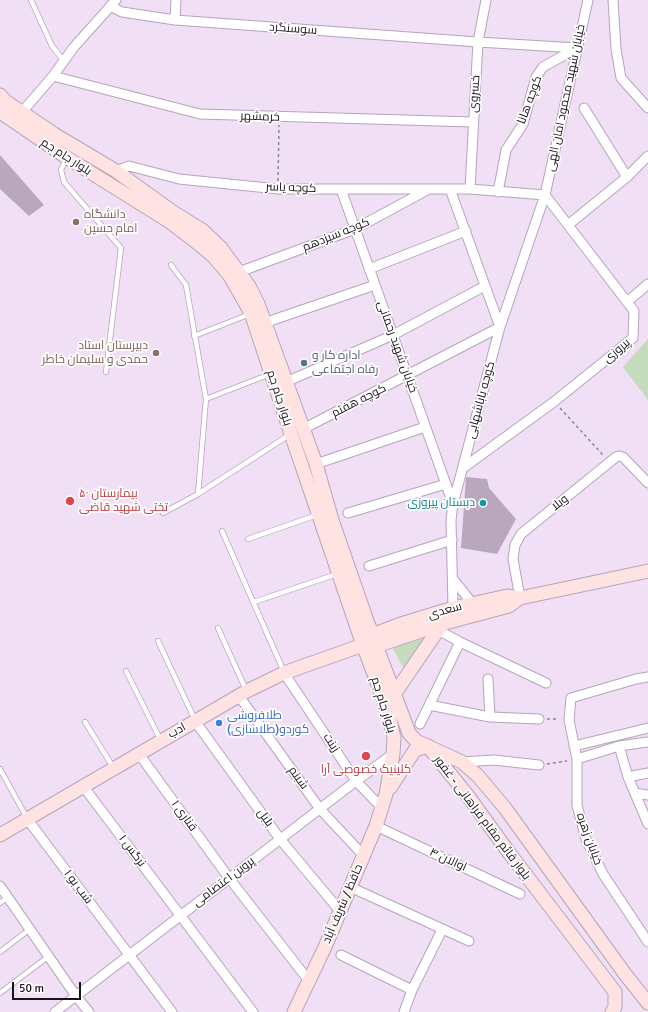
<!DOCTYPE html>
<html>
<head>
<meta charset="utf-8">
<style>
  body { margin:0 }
  #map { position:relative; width:648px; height:1012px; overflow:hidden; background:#f1dff6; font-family:Signika,sans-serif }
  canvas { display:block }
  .scale { position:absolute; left:12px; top:982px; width:69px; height:18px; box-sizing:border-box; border:2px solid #1a131b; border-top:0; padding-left:5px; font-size:12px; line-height:14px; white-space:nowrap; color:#1a131b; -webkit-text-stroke:3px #fff; paint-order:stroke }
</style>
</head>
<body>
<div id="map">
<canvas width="648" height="1012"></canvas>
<div class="scale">50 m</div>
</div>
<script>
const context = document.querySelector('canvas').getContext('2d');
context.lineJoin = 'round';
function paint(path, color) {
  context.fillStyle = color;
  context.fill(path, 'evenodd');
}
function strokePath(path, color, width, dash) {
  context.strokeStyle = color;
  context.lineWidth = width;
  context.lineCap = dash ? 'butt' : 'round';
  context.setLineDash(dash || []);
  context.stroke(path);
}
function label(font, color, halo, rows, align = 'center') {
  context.font = font + ' Signika,Cairo,sans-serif';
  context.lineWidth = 3.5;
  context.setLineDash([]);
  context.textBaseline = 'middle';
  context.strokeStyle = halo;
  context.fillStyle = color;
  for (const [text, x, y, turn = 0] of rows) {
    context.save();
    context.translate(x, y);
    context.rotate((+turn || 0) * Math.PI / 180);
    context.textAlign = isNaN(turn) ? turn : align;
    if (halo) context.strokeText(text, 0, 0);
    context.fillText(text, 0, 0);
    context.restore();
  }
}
const green = new Path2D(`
  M648 339V400L623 367Z
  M424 638 405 671 392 647Z`);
const building = new Path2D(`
  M0 155 44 205 29 216 0 189Z
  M466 477 487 479 489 488 516 519 497 554 461 548Z`);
const path = new Path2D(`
  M278 181 279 125
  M560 408 603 455
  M547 719H559
  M547 764 567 761`);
const lane = new Path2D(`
  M31 0 52 46 64 61
  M66 159 61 170 64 182 121 248 106 372
  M171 265 186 285 206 399 198 494
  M194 336 250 314
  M206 399 270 374
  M163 513 198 494 289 435
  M222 531 284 672
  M248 539 317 515
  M254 602 337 574
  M218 628 246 690
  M158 641 195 720
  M126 671 161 741
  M85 722 113 767
  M0 769 27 818
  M0 903 8 897
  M0 952 30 929
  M0 993 49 956`);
const street = new Path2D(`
  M613 0 616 49 621 78 648 108
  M110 6 122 12 175 20 478 42 577 48
  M175 20 176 0
  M53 76 200 114 473 122
  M584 108 627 177
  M22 112 53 76 74 47 116 0
  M116 171 129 166 179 179 278 189H470L545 195
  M341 189 453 504
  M470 189 478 42 486 0
  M498 192 506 150 523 124 536 77 543 67 577 48
  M568 225 627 177 648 156
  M369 269 466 231
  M239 272 355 229 429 189
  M627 302 648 284
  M264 323 375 285
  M286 382 393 335 485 286
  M303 429 500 327 450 189
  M316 464 425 427
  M463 468 555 401 633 338 634 311 545 195
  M348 513 446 484
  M369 566 452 540
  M453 579 472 603
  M520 598 513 559 515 545 521 534 616 457 619 456 623 457 648 483
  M453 608 451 520 453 504 500 327 545 195 588 0
  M438 630 460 642 546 683
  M284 673 356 781 382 808
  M648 677 636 679 571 698 569 720 577 759V805L586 839 603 874 648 942
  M488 679 490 717
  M239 696 320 809 363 855
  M429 705 490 717 539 719
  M195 721 280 839 340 911
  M420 724 460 642
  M574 746 648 728
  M619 746 628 777 648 824
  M139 754 229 878 309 981
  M577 759 619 746 648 742
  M462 762 494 760 539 765
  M628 777 648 773
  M83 786 253 1012
  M635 793 648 795
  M28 820 172 1012
  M376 826 520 894
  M0 886 76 996 89 1012
  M350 887 469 941
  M341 955 412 990
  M55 1012 356 781 393 754
  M404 1012 412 990 442 930`);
const secondary = new Path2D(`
  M0 95 5 101 54 134 116 171 173 212 202 230 220 247 249 286 258 304 316 464 332 520 367 621 409 733 416 741 462 762 478 776 505 808 625 974 648 1003
  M0 112 66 157 170 222 195 241 213 256 230 276 251 313 291 434 363 645 388 711 394 738 393 754 386 794 376 826 325 947 294 1012
  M367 641 372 635 398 625 453 608 507 596 520 598 648 571
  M395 693 438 630 444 623
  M430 749 468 796 510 854 615 992V1007L612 1012
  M390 788 415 750 428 746
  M0 835 247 691 284 673 363 645 376 646 445 623 509 606 520 598`);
const markers = [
  [76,222,4,"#8d6e63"],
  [156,353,4,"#8d6e63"],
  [304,363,4,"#5c6f8a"],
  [70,501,5,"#e0444e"],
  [483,503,4,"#0f9aa8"],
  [219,723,4,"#3f7fe0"],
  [366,756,5,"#e0444e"]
];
const streetNames = [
  ["سوسنگرد",293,29,4],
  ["خسروی",475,94,-86],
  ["خیابان شهید محمود امان الهی",566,98,-78],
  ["کوچه هانا",530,100,-70],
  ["خرمشهر",260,117,2],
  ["بلوار جام جم",66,157,33],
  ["کوچه یاسر",291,188,2],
  ["کوچه سیزدهم",336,235,-22],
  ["خیابان شهید رحمانی",397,347,70],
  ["پیروزی",617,351,-40],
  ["بلوار جام جم",279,398,72],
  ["کوچه باباشهابی",481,400,-75],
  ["کوچه هفتم",359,401,-27],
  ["ویلا",560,503,-39],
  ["سعدی",445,611,-16],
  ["بلوار جام جم",383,705,73],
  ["ادب",177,731,-29],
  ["زینت",331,743,56],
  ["شبنم",298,778,54],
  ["قناری ۱",184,816,54],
  ["بلبل",265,818,54],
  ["بلوار قائم مقام فراهانی - غفور",482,818,53],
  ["خیابان زهره",589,839,70],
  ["نرگس ۱",132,851,53],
  ["اوالان ۴",448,860,25],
  ["پروین اعتصامی",224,882,-37],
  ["شب بو ۱",78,887,53],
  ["حافظ / شریف آباد",343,904,-67]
];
const educationNames = [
  ["دانشگاه",84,215],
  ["امام حسین",84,229],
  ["دبیرستان استاد",148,346,"right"],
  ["حمدی و سلیمان خاطر",148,360,"right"]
];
const serviceNames = [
  ["اداره کار و",312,356],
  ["رفاه اجتماعی",312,370]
];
const healthNames = [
  ["بیمارستان ۵۰",79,494],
  ["تختی شهید قاضی",79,508],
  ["کلینیک خصوصی آرا",366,770,"center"]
];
const cultureNames = [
  ["دبستان پیروزی",475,503]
];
const shopNames = [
  ["طلافروشی",227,716],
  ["کوردو(طلاسازی)",227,730]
];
paint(green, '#c4dbbd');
paint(building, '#b9a8bd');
strokePath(lane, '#b6a4ba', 6);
strokePath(street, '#b6a4ba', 11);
strokePath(secondary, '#b6a4ba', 15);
strokePath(path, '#908393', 1.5, [3, 3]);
strokePath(lane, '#fff', 4.5);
strokePath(street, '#fff', 9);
strokePath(secondary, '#ffe3e2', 13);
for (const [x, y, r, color] of markers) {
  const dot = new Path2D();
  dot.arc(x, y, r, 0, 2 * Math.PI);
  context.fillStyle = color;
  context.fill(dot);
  strokePath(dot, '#fff', 1.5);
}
label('12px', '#1a131b', '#fff', streetNames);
label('12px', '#785e54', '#fff', educationNames, 'left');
label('12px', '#4e5e75', '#fff', serviceNames, 'left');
label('12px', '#be3a42', '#fff', healthNames, 'left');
label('12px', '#0d838f', '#fff', cultureNames, 'right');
label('12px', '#366cbe', '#fff', shopNames, 'left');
</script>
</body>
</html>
